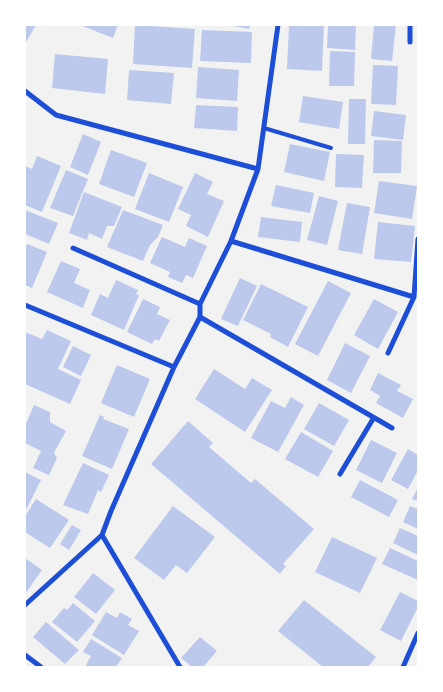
<!DOCTYPE html>
<html>
<head>
<meta charset="utf-8">
<style>
  body { margin:0 }
  #map { position:relative; width:443px; height:692px; overflow:hidden; background:#f2f2f2; font-family:"DM Sans",sans-serif }
  canvas { display:block }
  .frame { position:absolute; inset:0; border:26px solid #fff; pointer-events:none }
</style>
</head>
<body>
<div id="map">
<canvas width="443" height="692"></canvas>
<div class="frame"></div>
</div>
<script>
const context = document.querySelector('canvas').getContext('2d');
context.lineJoin = 'round';
function paint(path, color) {
  context.fillStyle = color;
  context.fill(path, 'evenodd');
}
function strokePath(path, color, width, dash) {
  context.strokeStyle = color;
  context.lineWidth = width;
  context.lineCap = dash ? 'butt' : 'round';
  context.setLineDash(dash || []);
  context.stroke(path);
}
const building = new Path2D(`
  M25 25H36L25 44Z
  M80 25H118L113 38Z
  M135 25 195 29 192 68 133 64Z
  M228 25H250L249 29Z
  M289 25 324 26 322 71 287 69Z
  M328 25H356L355 50 327 48Z
  M374 25H396L392 61 371 59Z
  M202 30 252 32 251 63 200 61Z
  M330 51 355 52 354 86H329Z
  M55 54 108 59 105 94 52 88Z
  M373 65 398 66 396 105 371 104Z
  M198 67 239 70 237 101 196 98Z
  M129 70 174 73 171 104 127 100Z
  M303 96 343 102 339 129 299 122Z
  M349 99H366L365 144H348Z
  M196 105 238 107 237 131 194 128Z
  M374 111 406 115 403 140 371 136Z
  M83 134 101 142 88 175 70 167Z
  M374 140 402 141 401 173H373Z
  M290 144 330 152 324 181 284 172Z
  M111 150 147 163 134 197 99 184Z
  M336 154 364 155 362 188 335 187Z
  M37 156 61 166 42 212 25 205V166L32 169Z
  M66 170 88 179 73 216 50 208Z
  M149 173 183 187 169 222 135 209Z
  M195 173 213 182 207 194 224 201 208 237 186 226 191 215 178 209Z
  M379 181 417 186 412 219 374 213Z
  M276 185 314 193 310 213 271 206Z
  M84 192 122 207 114 226H107L102 239 89 233 87 240 69 233Z
  M319 196 338 201 327 245 307 240Z
  M347 203 370 207 362 254 338 250Z
  M25 210 58 223 49 244 25 234Z
  M123 210 163 225 158 237 150 245 143 261 107 247Z
  M261 217 302 222 300 242 258 237Z
  M378 222 415 226 411 262 374 259Z
  M162 237 185 247 189 238 207 246 193 278 186 275 182 283 168 277 170 272 150 263Z
  M27 244 47 252 32 288 25 285V250Z
  M61 261 80 269 74 283 90 290 83 308 47 292Z
  M240 278 257 286 238 326 221 319Z
  M116 280 138 290 136 294 139 295 124 330 91 315 100 294 108 298Z
  M328 281 351 293 318 356 295 344Z
  M261 284 308 307 288 347 270 337 271 334 243 320Z
  M143 299 160 307 157 314 170 320 159 341 155 339 152 344 127 332Z
  M374 299 398 312 378 349 354 335Z
  M47 330 71 341 58 369 81 380 70 404 25 384V332L42 339Z
  M345 343 370 356 351 393 327 380Z
  M73 346 91 355 81 376 63 367Z
  M117 365 150 379 134 417 101 403Z
  M214 369 245 389 252 378 272 390 245 432 195 399Z
  M378 373 401 385 397 391 413 399 403 418 376 403 380 396 370 390Z
  M291 397 304 405 278 452 251 438 271 401 285 408Z
  M319 403 349 420 334 446 304 429Z
  M34 405 50 412V422L66 431 54 453 57 458 49 475 33 468 41 451 25 443V426Z
  M100 415 104 417 103 419 129 429 112 469 82 456Z
  M188 421 213 443 209 447 251 483 255 479 314 529 283 564 286 566 280 574 151 464Z
  M301 432 333 451 318 477 285 459Z
  M371 440 397 453 382 483 356 470Z
  M408 449 418 455V470L408 489 391 480Z
  M83 463 109 475 101 492 98 490 88 514 63 505Z
  M25 472 41 480 25 512Z
  M360 480 398 500 389 517 351 497Z
  M418 487V501L412 499Z
  M36 499 69 520 50 548 25 532V516Z
  M173 506 215 537 187 573 176 565 164 580 134 558Z
  M410 506 418 509V529L403 522Z
  M72 525 81 530 69 550 60 544Z
  M400 528 418 536V555L393 543Z
  M332 537 377 558 360 593 315 572Z
  M390 548 418 561V580L382 564Z
  M25 558 42 570 25 594Z
  M93 573 115 590 96 614 74 597Z
  M400 592 418 601V607L401 641 380 630Z
  M304 600 376 657 368 667H323L278 631Z
  M73 603 95 621 77 642 52 622 64 608 67 610Z
  M106 612 117 618 120 612 132 619 128 625 139 631 124 655 92 635Z
  M46 622 79 650 65 664 33 637Z
  M200 637 217 651 203 667H192L181 658Z
  M91 639 122 658 116 667H85L91 656 83 652Z`);
const service = new Path2D(`
  M264 128 331 148`);
const minor = new Path2D(`
  M410 42V25
  M25 91 56 115 258 169
  M231 241 414 297
  M73 248 200 304
  M25 305 174 367
  M200 317 392 428
  M388 353 414 297 418 239
  M340 474 373 419
  M102 535 180 667
  M25 605 102 535 111 511 174 367 200 317V304L231 241 258 169 278 25
  M25 655 41 667
  M403 667 418 633`);
paint(building, '#bdc9ec');
strokePath(service, '#1d4ed8', 4);
strokePath(minor, '#1d4ed8', 5);
</script>
</body>
</html>
